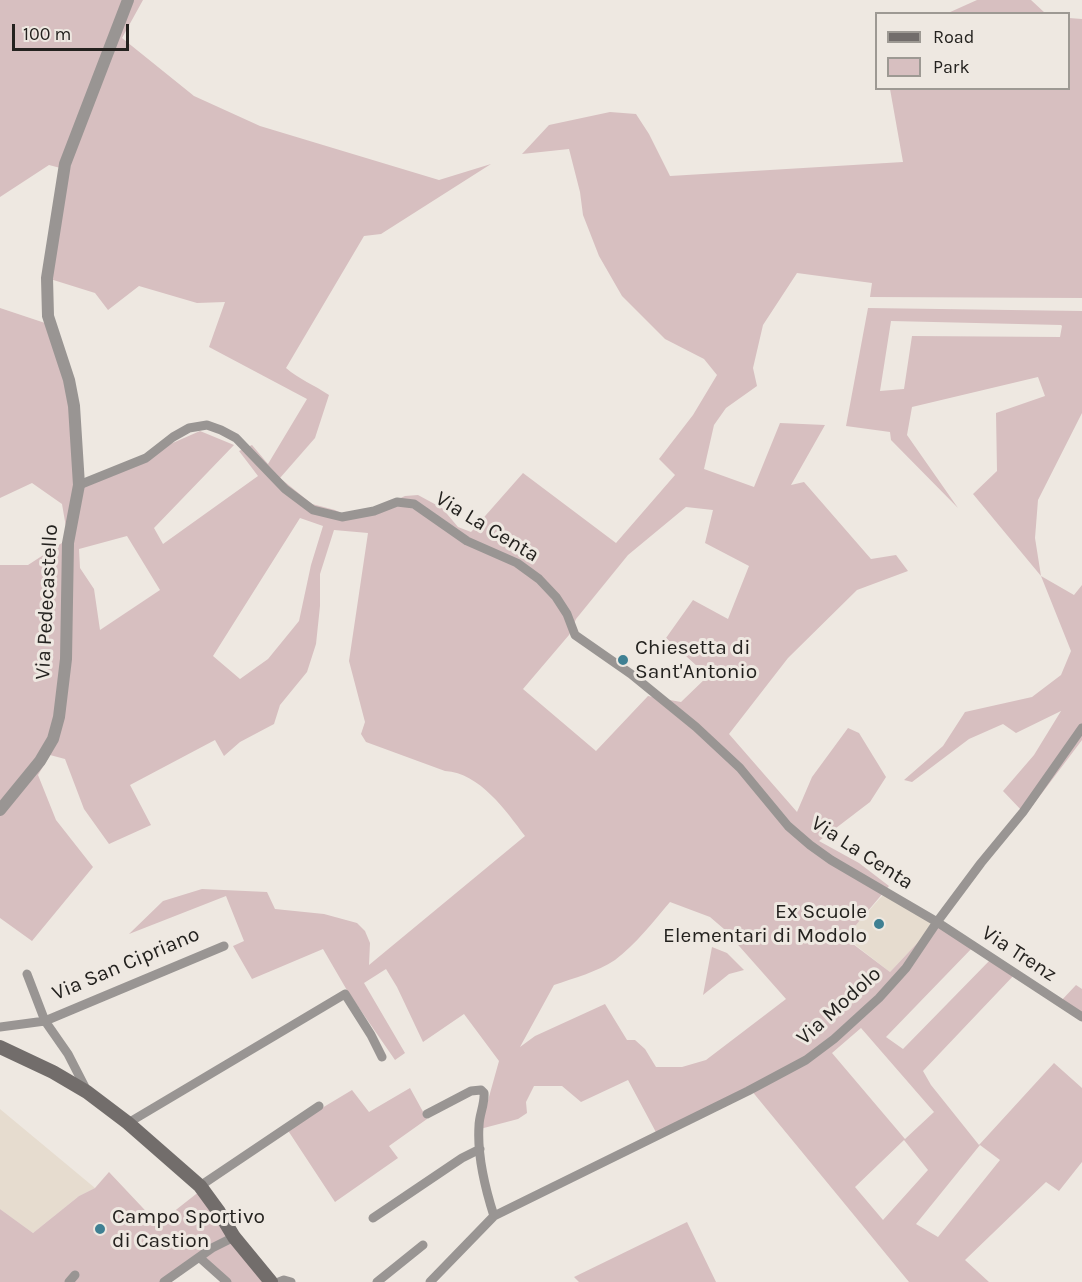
<!DOCTYPE html>
<html>
<head>
<meta charset="utf-8">
<style>
  body { margin:0 }
  #map { position:relative; width:1082px; height:1282px; overflow:hidden; background:#eee8e1; font-family:Karla,sans-serif }
  canvas { display:block }
  .legend { position:absolute; left:875px; top:12px; width:195px; height:78px; box-sizing:border-box; background:#eee8e1; border:2px solid #9d9993; margin:0; padding:8px 10px; list-style:none; font-size:18px; color:#24221f }
  .legend li { display:flex; align-items:center; gap:12px; height:30px }
  .legend b { width:30px; border:2px solid #9d9993 }
  .scale { position:absolute; left:12px; top:24px; width:117px; height:27px; box-sizing:border-box; border:3px solid #24221f; border-top:0; padding-left:8px; font-size:18px; line-height:21px; white-space:nowrap; color:#24221f; -webkit-text-stroke:4px #eee8e1; paint-order:stroke }
</style>
</head>
<body>
<div id="map">
<canvas width="1082" height="1282"></canvas>
<ul class="legend">
<li><b style="height:8px;background:#726d6b"></b>Road</li>
<li><b style="height:16px;background:#d7bfc0"></b>Park</li>
</ul>
<div class="scale">100 m</div>
</div>
<script>
const context = document.querySelector('canvas').getContext('2d');
context.lineJoin = 'round';
function paint(path, color) {
  context.fillStyle = color;
  context.fill(path, 'evenodd');
}
function strokePath(path, color, width, dash) {
  context.strokeStyle = color;
  context.lineWidth = width;
  context.lineCap = dash ? 'butt' : 'round';
  context.setLineDash(dash || []);
  context.stroke(path);
}
function label(font, color, halo, rows, align = 'center') {
  context.font = font + ' Karla,sans-serif';
  context.lineWidth = 6;
  context.setLineDash([]);
  context.textBaseline = 'middle';
  context.strokeStyle = halo;
  context.fillStyle = color;
  for (const [text, x, y, turn = 0] of rows) {
    context.save();
    context.translate(x, y);
    context.rotate((+turn || 0) * Math.PI / 180);
    context.textAlign = isNaN(turn) ? turn : align;
    if (halo) context.strokeText(text, 0, 0);
    context.fillText(text, 0, 0);
    context.restore();
  }
}
const built = new Path2D(`
  M883 895 937 922 890 972 845 937Z
  M0 1109 95 1188 79 1196 33 1233 0 1209Z`);
const green = new Path2D(`
  M0 0H143L122 38 194 96 260 126 439 180 491 164 381 234 364 236 286 368C299 379 314 385 329 395L315 438 280 478 312 504 335 510 353 519 405 496 418 495 442 508 458 527 471 532 523 473 616 543 675 475 659 459 693 415 717 375 704 359 665 339 622 296 599 256 583 215 580 192 569 149 522 154 549 125 610 112 636 114 649 134 670 176 903 162 890 89 1068 88 1069 18 1082 19V298L870 297 872 283 797 273 763 325 753 368 757 386 726 408 714 425 704 469 754 487 780 423 825 425 791 485 804 482 871 559 896 555 908 571 857 590 788 658 729 734 797 812 812 777 848 728 859 733 886 777 870 802 819 841 859 863 889 886 845 938 890 972 937 922 974 946 886 1037 903 1049 992 958 1016 973 923 1071 931 1085 979 1145 1054 1063 1082 1088V1162L1059 1191 1046 1182 965 1260 989 1282H909L751 1090 658 1136 628 1080 581 1102 562 1086H534L526 1102 527 1113 518 1119 480 1129 499 1061 464 1014 423 1042 397 987 386 969 364 983 405 1053 395 1060 348 992 323 949 252 979 233 946 244 941 226 896 129 934 163 901 202 889 267 892 275 909 324 914 357 923 365 931 370 943 369 965 525 836C506 811 480 773 445 771L366 742 361 734 365 722 349 661 368 533 334 530 320 574V606L316 644 307 672 280 705 274 724 240 742 224 756 215 740 130 785 151 825 109 844 84 809 65 759 50 755 38 775 56 820 93 867 32 941 0 918V565H28L68 539 62 504 32 483 0 498V308L51 325 75 387 79 484 200 431 234 445 154 528 163 544 258 476 239 451 252 445 268 464 307 399 209 347 225 302 197 303 139 286 108 310 95 293 47 278 68 170 49 165 0 197ZM686 507 713 510 705 543 749 566 728 619 693 600 666 638 708 676 681 702 648 696 596 751 523 689 569 635 576 619 628 555ZM300 518 323 526 311 565 299 621 268 659 240 679 213 656ZM127 536 160 590 100 630 94 589 80 568 79 549ZM670 902 710 917 724 929 786 999 706 1060 682 1067H656L645 1049 635 1040H627L605 1004 535 1036 520 1047 554 985C574 978 597 972 615 960 636 944 653 922 670 902ZM861 1028 934 1112 905 1139 832 1053ZM904 1140 928 1170 883 1220 855 1187ZM980 1145 1000 1160 938 1237 916 1224Z
  M977 0H1031L1045 13H948Z
  M868 308 1082 311V413L1038 500 1035 538 1041 576 1074 595 1082 585V740L1027 813 1023 812 1003 791 1034 755 1061 711 1016 733 1003 724 969 739 912 782 904 780 943 746 965 712 1032 697 1061 675 1071 651 1041 576 973 494 997 471 996 413 1045 396 1038 377 912 407 907 435 958 508 891 440 890 432 846 426ZM891 321 1061 325 1062 326 1060 337 912 336 904 389 880 391Z
  M712 947 727 953 744 970 729 974 703 995Z
  M1076 985 1082 989V1017L1060 1002Z
  M410 1088 427 1119 389 1146 398 1158 335 1202 287 1129 352 1090 369 1112Z
  M109 1172 158 1224 205 1187 265 1269 279 1282H227L200 1258 167 1282H0V1209L33 1233 79 1196 95 1188Z
  M687 1222 716 1282H579L574 1277Z`);
const minor = new Path2D(`
  M79 485 146 458 173 437 189 428 207 425 221 430 236 438 285 489 313 510 342 517 374 511 397 502 414 504 467 541 517 563 539 579 556 597 567 614 575 635 631 674 696 727 740 768 788 826 810 845 831 860 937 922 1082 1017
  M27 974 45 1021 68 1054 86 1089
  M0 1027 45 1021 224 946
  M427 1114 471 1091 481 1090 484 1093C485 1104 479 1115 479 1126 477 1156 485 1188 494 1216
  M128 1123 345 994 371 1035 382 1057
  M200 1186 319 1106
  M373 1218 462 1158 480 1149
  M200 1258 227 1282
  M69 1282 75 1275
  M164 1282 212 1248 234 1237
  M279 1282 284 1280 291 1282
  M377 1282 423 1245
  M430 1282 494 1216 748 1091 806 1060 834 1039 879 998 906 968 937 922 981 863 1023 812 1082 728`);
const tertiary = new Path2D(`
  M0 810 40 761 53 739 59 717 66 659 68 543 79 485 74 406 69 380 48 316 47 278 65 164 128 0`);
const secondary = new Path2D(`
  M0 1047 53 1072 87 1092 128 1123 200 1186 219 1212 234 1237 271 1282`);
const markers = [
  [623,660,6,"#3f8093"],
  [879,924,6,"#3f8093"],
  [100,1229,6,"#3f8093"]
];
const streetNames = [
  ["Via La Centa",487,527,31],
  ["Via Pedecastello",47,602,-87],
  ["Via La Centa",862,853,33],
  ["Via Trenz",1019,954,33],
  ["Via San Cipriano",126,964,-23],
  ["Via Modolo",839,1006,-42]
];
const poiNames = [
  ["Chiesetta di",635,648],
  ["Sant'Antonio",635,672],
  ["Ex Scuole",867,912,"right"],
  ["Elementari di Modolo",867,936,"right"],
  ["Campo Sportivo",112,1217],
  ["di Castion",112,1241]
];
paint(built, '#e6dccf');
paint(green, '#d7bfc0');
strokePath(minor, '#999593', 9);
strokePath(tertiary, '#999593', 12);
strokePath(secondary, '#726d6b', 14);
for (const [x, y, r, color] of markers) {
  const dot = new Path2D();
  dot.arc(x, y, r, 0, 2 * Math.PI);
  context.fillStyle = color;
  context.fill(dot);
  strokePath(dot, '#eee8e1', 2);
}
label('21px', '#24221f', '#eee8e1', streetNames);
label('21px', '#24221f', '#eee8e1', poiNames, 'left');
</script>
</body>
</html>
